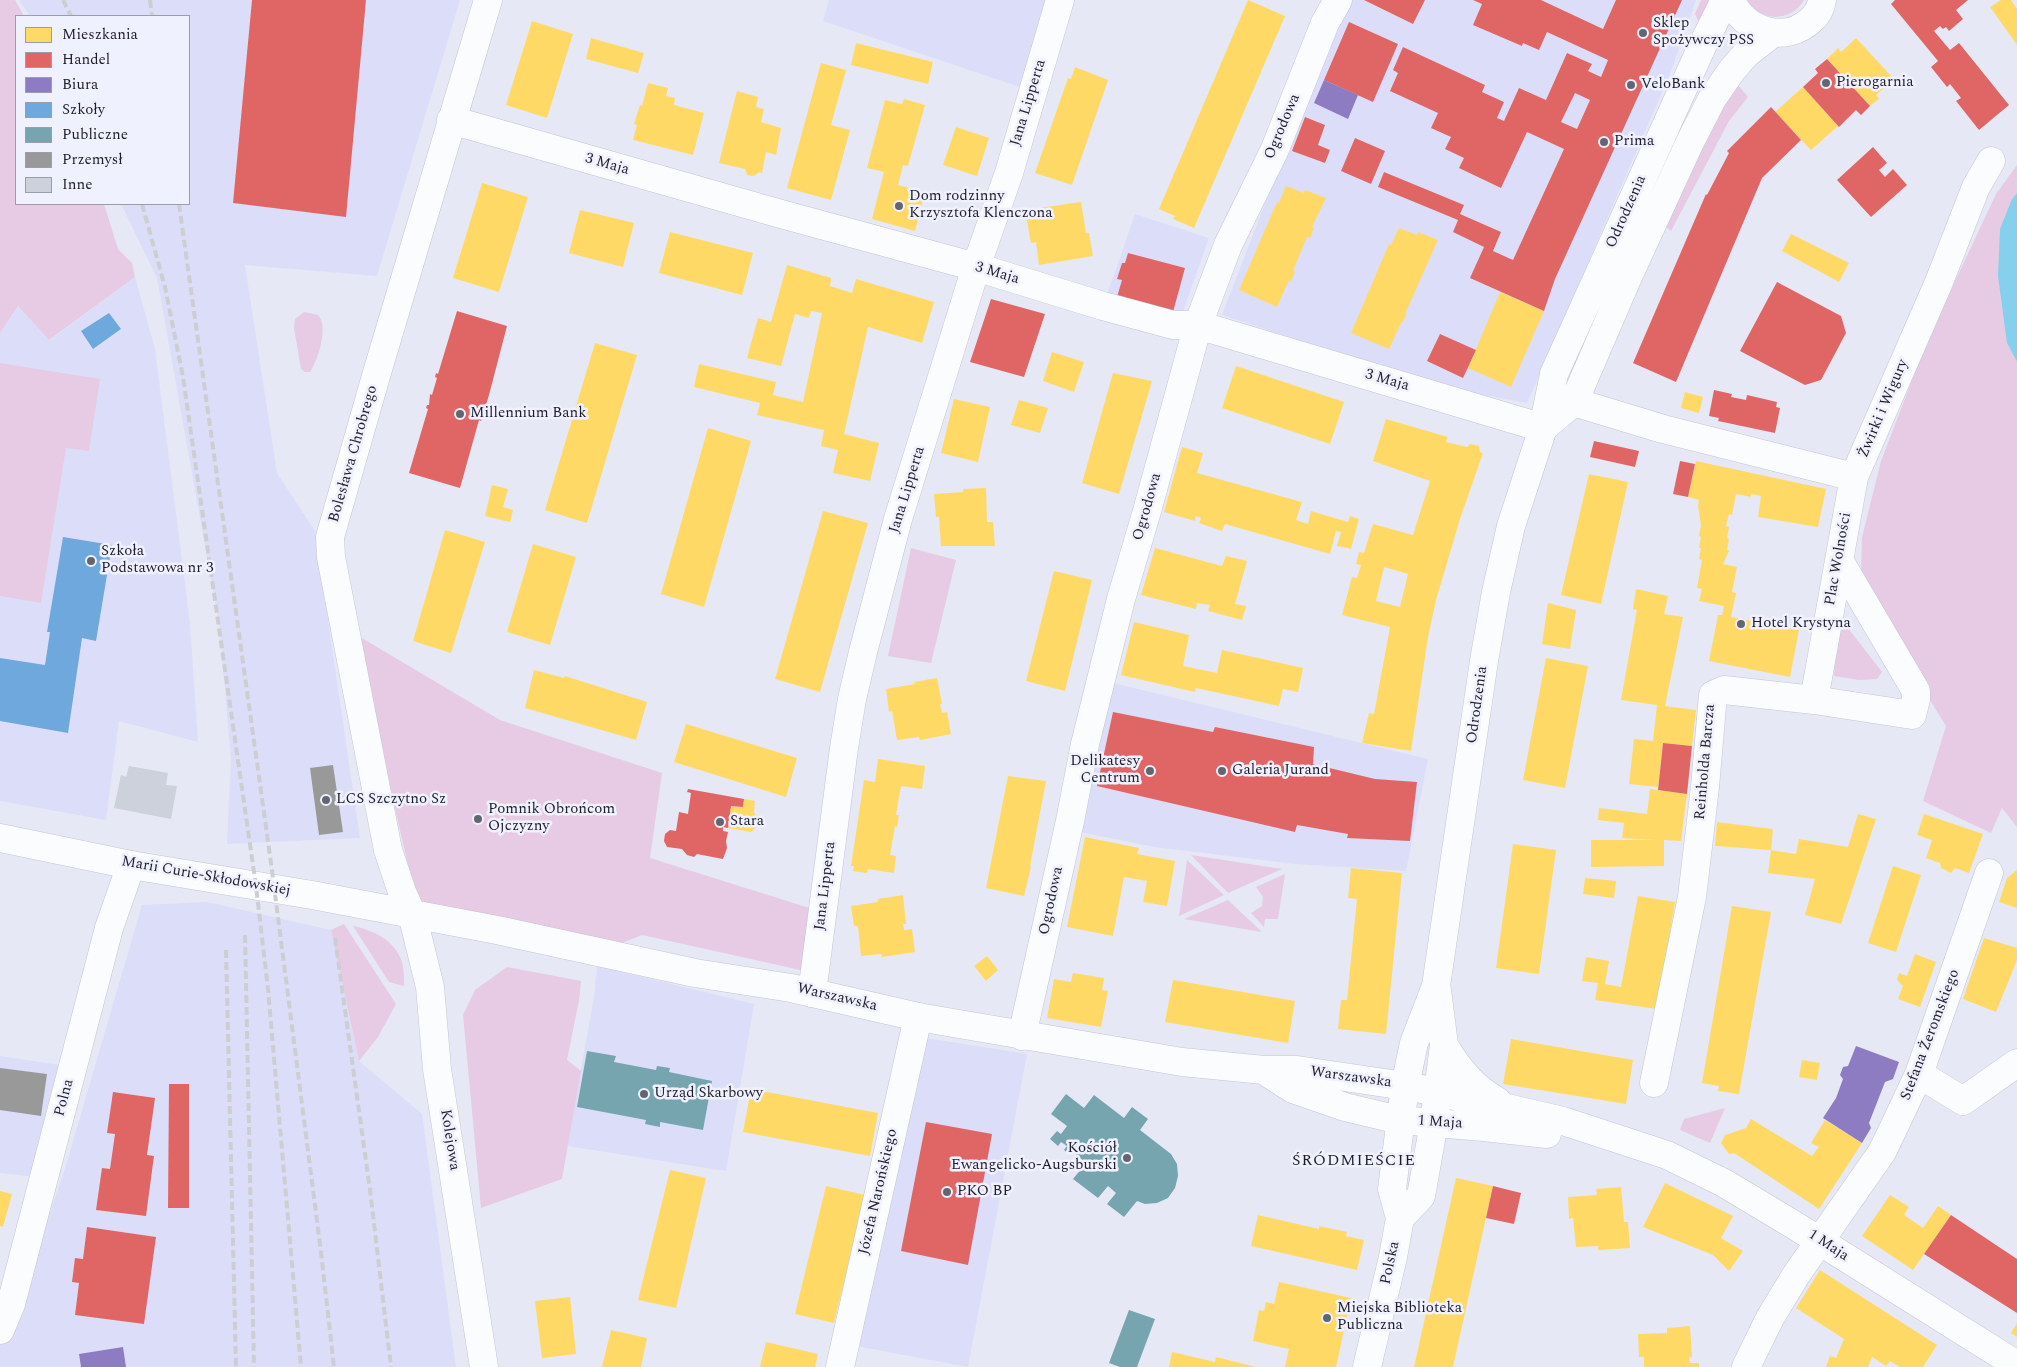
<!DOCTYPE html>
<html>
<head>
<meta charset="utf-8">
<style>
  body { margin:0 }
  #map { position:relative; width:2017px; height:1367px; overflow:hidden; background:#e6e8f6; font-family:Spectral,serif }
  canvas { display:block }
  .legend { position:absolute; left:15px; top:15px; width:175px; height:190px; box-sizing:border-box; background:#f0f1fe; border:1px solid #9c9da9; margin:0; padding:6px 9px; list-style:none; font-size:15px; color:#1d1e29 }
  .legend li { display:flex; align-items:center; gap:10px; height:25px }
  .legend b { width:25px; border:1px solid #9c9da9 }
</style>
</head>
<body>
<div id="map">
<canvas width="2017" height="1367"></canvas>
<ul class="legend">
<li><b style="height:14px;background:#ffd966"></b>Mieszkania</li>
<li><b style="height:14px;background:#e06666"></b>Handel</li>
<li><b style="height:14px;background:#8e7cc3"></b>Biura</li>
<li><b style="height:14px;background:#6fa8dc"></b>Szkoły</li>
<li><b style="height:14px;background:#76a5af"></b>Publiczne</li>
<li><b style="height:14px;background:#999"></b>Przemysł</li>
<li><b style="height:14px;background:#ccd1dc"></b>Inne</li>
</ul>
</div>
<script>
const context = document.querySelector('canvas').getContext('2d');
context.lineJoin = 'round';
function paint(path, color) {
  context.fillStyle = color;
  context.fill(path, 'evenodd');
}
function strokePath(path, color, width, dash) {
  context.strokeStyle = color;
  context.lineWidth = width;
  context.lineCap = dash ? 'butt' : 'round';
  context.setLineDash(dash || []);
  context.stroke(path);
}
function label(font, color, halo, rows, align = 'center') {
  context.font = font + ' Spectral,serif';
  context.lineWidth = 5;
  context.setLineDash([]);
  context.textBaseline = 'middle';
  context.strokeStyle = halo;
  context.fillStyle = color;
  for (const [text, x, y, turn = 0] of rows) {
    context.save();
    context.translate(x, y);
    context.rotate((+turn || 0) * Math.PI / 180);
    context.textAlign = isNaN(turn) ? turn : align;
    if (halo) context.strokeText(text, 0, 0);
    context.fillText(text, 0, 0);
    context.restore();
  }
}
const built = new Path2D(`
  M19 0H460L377 276 245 265 277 473 315 531 360 838 227 844 231 759 219 624 157 278 121 204H189V16H30Z
  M829 0H1047L1020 87 823 21Z
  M1352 0H1696L1670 74 1527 403 1442 387 1222 315 1330 35Z
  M1135 214 1209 238 1181 317 1103 306Z
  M135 277 155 349 190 623 198 742 119 721 106 820 0 801V333L18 306 50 340Z
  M1113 683 1428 759 1406 871 1295 864 1154 847 1080 832Z
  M207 902 331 930 359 1061 422 1114 456 1367H0V1345L22 1296 66 1165 142 905Z
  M597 966 754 1004 726 1171 567 1146 594 997Z
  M920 1037 1027 1054 968 1367 856 1346Z
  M0 1056 73 1067 44 1178 0 1173Z`);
const green = new Path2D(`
  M0 0H15L24 16H16V204H104L118 249 132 263 135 277 49 340 18 306 0 333Z
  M1701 0H1709L1704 24 1701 26 1695 14Z
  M1747 0H1804C1792 22 1759 23 1747 0Z
  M1733 79 1748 97 1729 121 1671 231 1665 226Z
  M2017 165V193L2012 199 2007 343 2017 362V827L2002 808 1991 833 1923 801 1946 726 1899 650 1861 573 1862 537 1881 461 1927 341 1996 194Z
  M304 312 318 315C329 326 318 361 310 372H305L301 369 294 328 295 319Z
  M0 363 100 379 89 451 66 448 41 603 0 596Z
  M911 548 956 560 931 663 888 656Z
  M1838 615 1882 672 1877 679 1859 680 1834 676Z
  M355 634 500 720 662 773 650 858 819 911 805 971 642 935 597 953 416 900Z
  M1191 855 1282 869 1228 893Z
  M1187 860 1224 895 1179 916Z
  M1285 874 1278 919H1265L1264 927 1251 913 1262 906 1263 897 1256 887Z
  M1228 900 1262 932 1184 919Z
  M344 924 396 1004 378 1037 359 1061 331 930Z
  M353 926C372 930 393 939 401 959 404 967 404 977 404 986L389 982Z
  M507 967 581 981 579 1000 567 1060 581 1071 562 1179 481 1208 463 1015 475 990Z
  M1725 1108 1710 1143 1680 1130 1684 1119Z`);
const water = new Path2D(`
  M2017 193V362L2007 343 1998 276 2000 229 2012 199Z`);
const homes = new Path2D(`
  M1248 0 1285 16 1194 228 1173 219 1175 216 1159 209Z
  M2001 0H2011L2017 9V45L1990 7Z
  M532 21 573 34 547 118 506 105Z
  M591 38 644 53 638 73 586 59Z
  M1856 38 1894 79 1876 95 1879 99 1870 106 1827 59 1838 48 1841 52Z
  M856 43 933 62 928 84 851 65Z
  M821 63 846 70 831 125 850 130 831 200 787 188Z
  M1075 67 1108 80 1072 185 1035 173 1068 78 1071 79Z
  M648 83 668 88 666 96 675 98 674 105 704 113 693 155 633 140 637 125 634 124 640 105 642 106Z
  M1803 87 1838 126 1811 150 1775 112Z
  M737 91 758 97 756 107 764 109 761 122 781 128 776 155 766 152 762 173 759 172 754 176 747 175 745 169 719 163Z
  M904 99 925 105 908 166 903 165 898 185 925 192 915 231 872 219 884 172 867 168 885 100 902 104Z
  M956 127 989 138 977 176 943 165Z
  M482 183 528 197 499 292 453 278Z
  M1286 186 1304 193 1305 190 1326 198 1312 227 1314 228 1310 238 1307 237 1293 271 1295 272 1291 281 1289 280 1277 307 1239 290 1277 202 1279 203Z
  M1081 202 1086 233H1089L1093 256 1039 265 1036 242 1031 243 1025 210Z
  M580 210 634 223 623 267 569 253Z
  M1399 228 1417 235 1418 232 1438 240 1405 314H1407L1402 323H1401L1389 349 1351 333 1389 244 1391 245Z
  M670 232 753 253 742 295 659 273Z
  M1791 234 1849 263 1839 282 1782 251Z
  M787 265 831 278 830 286 852 293 856 279 934 302 922 343 868 327 844 434 879 443 870 481 833 473 838 450 821 446 824 430 757 415 760 403 694 387 699 364 776 382 773 395 803 402 822 313 811 311 809 318 795 314 781 366 747 358 758 318 771 322Z
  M1500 292 1544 311 1511 387 1468 368Z
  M595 343 637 355 587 523 545 510Z
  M1052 352 1084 362 1074 392 1043 381Z
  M1236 366 1344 402 1330 444 1222 408Z
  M1113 373 1152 381 1119 494 1082 483Z
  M1685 392 1703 397 1699 413 1681 408Z
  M954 399 990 407 978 462 941 453Z
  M1019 400 1048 408 1040 433 1011 425Z
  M1386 419 1448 437 1446 442 1467 447 1470 444 1479 446 1480 452 1483 453 1460 519 1436 600 1428 637 1411 751 1362 743 1369 713 1374 714 1390 627 1342 615 1352 577 1357 578 1361 565 1356 564 1359 552 1364 553 1373 524 1413 535 1430 481 1373 461ZM1384 567 1408 574 1400 607 1376 601Z
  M708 428 751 441 704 607 661 594Z
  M1182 447 1203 453 1197 473 1302 502 1296 520 1308 524 1311 511 1348 522 1350 516 1359 519 1351 549 1337 546 1341 532 1336 531 1330 554 1225 524 1222 531 1199 523 1201 518 1196 516 1195 521 1164 512Z
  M1696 461 1826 489 1818 527 1758 517 1761 496 1751 494V497L1736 494 1732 515 1729 514 1726 526 1729 527 1727 538 1729 539 1727 550 1729 551 1723 564 1737 567 1732 592 1736 593 1731 617 1799 630 1790 677 1709 661 1718 615H1722L1724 606 1699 601 1702 589 1697 588 1702 560 1699 559 1701 548H1699L1701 537 1699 536 1701 525 1698 506 1699 500 1688 497Z
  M1589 474 1628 482 1601 604 1561 595Z
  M492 485 508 489 503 507 513 510 510 522 485 516Z
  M986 488 987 522H993L995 546H941L939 517H936L934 494 963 492V489Z
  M823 511 868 523 820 692 775 679Z
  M445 530 485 542 451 653 413 641Z
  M533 544 576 557 550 645 507 632Z
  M1155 548 1222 566 1226 556 1247 561 1235 604 1246 606 1242 620 1208 611 1210 605 1197 603 1196 609 1141 595Z
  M1054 571 1092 580 1065 691 1026 681Z
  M1636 589 1668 596 1664 614 1683 617 1665 706 1696 710 1692 746 1663 743 1658 787 1629 784 1634 739 1653 741 1657 705 1621 700 1637 610 1633 609Z
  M1548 603 1576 610 1570 649 1542 644Z
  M1134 622 1189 635 1183 666 1217 673 1222 650 1303 668 1298 692 1283 689 1279 706 1196 688 1195 692 1121 675Z
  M1546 658 1588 666 1565 788 1523 780Z
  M534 670 564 678 565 676 647 702 636 740 525 708Z
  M937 678 942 704H940L942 713 947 712 951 734 920 740 919 737 897 740 892 711 889 712 886 689 915 684 914 682Z
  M686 724 797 758 786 797 674 762Z
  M878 759 925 766 922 789 901 786 896 815H899L897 827 895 826 890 855 896 856 894 873 868 869 867 873 853 871 854 866H851L864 780 875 782Z
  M1008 776 1046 781 1030 866 1031 867 1024 896 986 888Z
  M1650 789 1687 794 1681 841 1664 840V866L1591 867V840H1656L1622 838 1624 823 1598 820 1599 808 1647 814Z
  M744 799 755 801 754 812 760 824 751 832 728 828 731 806 743 807Z
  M1858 814 1876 819 1841 924 1805 915 1815 879 1768 873 1771 850 1796 854 1799 839 1848 847Z
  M1924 814 1983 834 1969 873 1955 868 1951 873 1941 868 1940 863 1926 858 1932 840 1917 835Z
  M1717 822 1773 829 1771 850 1715 846Z
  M1085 837 1139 848 1137 854 1175 861 1167 906 1143 902 1147 881 1124 877 1113 936 1067 927Z
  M1513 844 1556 850 1539 974 1496 968Z
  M1893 866 1921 875 1896 952 1868 943Z
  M1351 868 1402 873 1386 1034 1338 1029 1341 1000H1347L1357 899 1348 898Z
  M2017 870V908L1999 902 2007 878Z
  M1585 878 1616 881 1614 898 1583 894Z
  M903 895 906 924H903L904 930 912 929 915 952 882 957 881 954 861 956 858 926H854L851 906 878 902V899Z
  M1638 896 1675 902 1657 1009 1595 1000 1598 983 1582 981 1586 957 1609 961 1605 984 1621 987Z
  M1732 906 1771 912 1739 1094 1718 1091 1719 1086 1702 1083Z
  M1984 938 2017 948V960L1996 1012 1963 999Z
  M1915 954 1936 962 1920 1007 1898 999 1903 986 1897 980 1899 973 1907 976Z
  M987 956 998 970 986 981 974 966Z
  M1073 973 1104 978 1102 990 1108 991 1101 1027 1047 1018 1054 979 1071 982Z
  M1173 980 1295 1001 1288 1043 1165 1022Z
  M1511 1039 1633 1060 1626 1104 1503 1084Z
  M1802 1060 1820 1063 1817 1080 1799 1077Z
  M751 1089 878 1113 870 1156 743 1132Z
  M1751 1119 1812 1156 1819 1147 1811 1143 1825 1120 1862 1143 1819 1209 1734 1153 1729 1154 1721 1143 1725 1135 1746 1128Z
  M670 1170 706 1178 676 1308 638 1300Z
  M1456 1178 1493 1186 1453 1367H1414Z
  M1665 1183 1733 1216 1721 1238 1743 1251 1729 1271 1713 1255 1643 1227Z
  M826 1186 865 1195 834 1323 795 1314Z
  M1621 1187 1624 1222H1628L1630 1248 1598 1250V1246L1576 1247 1573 1218 1569 1219 1568 1197 1597 1195 1596 1189Z
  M0 1191 12 1194 3 1227 0 1226Z
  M1890 1195 1909 1207 1904 1215 1923 1228 1938 1206 1951 1215 1913 1270 1862 1236Z
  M1258 1215 1319 1229V1226L1347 1232 1346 1236 1364 1240 1357 1270 1251 1246Z
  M1820 1270 1937 1345 1923 1367H1900L1890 1361 1886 1366 1872 1357 1868 1367H1826L1830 1356 1836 1358 1844 1339 1796 1308Z
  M1279 1282 1351 1298 1336 1367H1285L1289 1349 1253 1341 1259 1310 1264 1311 1266 1302 1274 1304Z
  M570 1297 576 1354 542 1358 535 1301Z
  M2017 1323V1337L2011 1333Z
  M1690 1326 1692 1357H1689L1690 1363H1699V1367H1644V1357H1639L1638 1334 1667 1333V1328Z
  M611 1330 647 1338 641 1367H602Z
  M766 1342 818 1354 815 1367H760Z
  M1172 1352 1215 1362 1216 1357 1256 1367H1169Z`);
const shops = new Path2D(`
  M252 0H366L346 217 233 203Z
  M1364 0H1425L1413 24Z
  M1473 0H1541L1603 29 1616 0H1682L1555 279 1544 311 1470 278 1484 247 1453 232 1458 220 1378 187 1384 172 1464 205 1460 214 1501 232 1493 251 1513 260 1564 149 1527 132 1501 188 1459 168 1464 158 1445 149 1451 137 1431 128 1438 113 1390 91 1398 73 1393 70 1403 47 1485 85 1482 92 1504 102 1497 118 1504 121 1519 88 1546 100 1567 53 1592 64 1588 71 1601 77 1608 60 1547 32 1539 50 1523 43 1522 46 1473 25 1482 4ZM1575 93 1590 100 1577 129 1561 122Z
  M1895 0H1968L1956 10 1963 19 1949 31 1946 27 1943 29 1940 26 1934 31 1950 50 1959 43 2009 105 1979 130 1956 101 1961 98 1950 84 1947 87 1931 67 1938 61 1891 4Z
  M1349 22 1398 44 1373 102 1324 80Z
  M1827 59 1870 106 1861 115 1856 110 1839 127 1803 87 1818 73 1815 69Z
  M1771 107 1801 140 1762 178 1676 382 1633 363 1706 194 1707 195 1729 153 1727 151Z
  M1305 117 1325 125 1318 145 1330 150 1325 163 1292 151Z
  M1355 138 1385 151 1371 184 1341 171Z
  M1873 147 1887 163 1879 170 1885 177 1893 169 1907 185 1871 217 1837 180Z
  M1128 253 1185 268 1173 312 1117 297 1122 280 1117 279 1122 263H1125Z
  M1777 282 1841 316 1846 333 1821 380 1805 385 1740 351Z
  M991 299 1045 314 1024 377 970 362Z
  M457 311 507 326 489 395 481 421 479 420 460 488 409 473 428 409 426 408 427 405H429L430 394 432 395 437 378 435 377 436 373 438 374Z
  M1440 334 1476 350 1463 378 1427 361Z
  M1714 390 1732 394 1731 397 1746 400 1747 395 1777 402 1776 407 1780 408 1775 433 1718 421 1719 418 1709 416Z
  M1594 441 1639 451 1635 467 1590 457Z
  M1680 461 1695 464 1688 497 1673 494Z
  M1113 712 1213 732 1215 727 1314 747 1313 764 1375 779 1417 782 1410 841 1347 838 1348 834 1297 825 1295 832 1097 786Z
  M1663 743 1692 746 1687 794 1658 790Z
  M688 789 744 799 743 807 731 806 728 828 723 827V831L728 832 726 841 727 848 723 859 697 854 694 857 687 855 682 849 667 847 664 841 665 834 670 830 676 831 679 812 688 814 691 793 687 792Z
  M169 1084H189V1208H168Z
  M113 1092 155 1098 147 1155 154 1156 146 1216 96 1210 102 1168 110 1169 115 1134 107 1133Z
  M926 1122 992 1134 968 1265 901 1251Z
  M1493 1186 1521 1193 1514 1224 1486 1218Z
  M1951 1215 2017 1259V1313L1924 1254Z
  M87 1227 156 1237 144 1324 75 1315 79 1283 72 1282 75 1258 83 1259Z`);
const offices = new Path2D(`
  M1324 80 1358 95 1348 119 1314 103Z
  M1856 1046 1899 1062 1893 1079 1885 1082 1869 1123 1871 1128 1862 1143 1823 1118 1836 1098 1843 1079 1840 1075 1843 1067 1848 1066Z
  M123 1347 126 1367H81L79 1354Z`);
const schools = new Path2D(`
  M109 313 121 329 93 349 81 331Z
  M63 537 112 545 96 641 82 638 68 733 0 721V658L45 665 50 632H47Z`);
const public = new Path2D(`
  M587 1051 616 1056 614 1062 656 1070 657 1066 670 1068 669 1072 712 1081 703 1130 660 1122V1127L645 1124 646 1120 577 1107Z
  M1066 1094 1084 1108 1094 1095 1124 1118 1132 1107 1148 1119 1140 1130 1171 1154 1177 1164 1178 1176 1175 1188 1168 1198 1157 1203 1145 1204 1137 1201 1124 1217 1107 1204 1116 1193 1108 1186 1098 1198 1073 1179 1086 1163 1071 1150 1069 1154 1064 1150 1067 1146 1061 1142 1058 1146 1050 1139 1057 1131 1061 1134 1067 1126 1051 1114Z
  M1129 1310 1155 1319 1137 1367H1120L1109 1363Z`);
const industry = new Path2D(`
  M333 765 343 832 319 835 310 768Z
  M0 1068 47 1074 41 1116 0 1110Z`);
const building = new Path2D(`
  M129 766 168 773 166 785 177 786 171 819 114 808 121 775 126 777Z`);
const minor = new Path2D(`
  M451 120 781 214 976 267 1103 306 1173 325H1198L1543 428
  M1574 402 1663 429 1854 477
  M1814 700 1854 477 1939 282 1976 187 1991 161
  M812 993 844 748 852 699 863 652 898 519 976 267 1009 173 1060 0
  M1022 1036 1070 821 1085 744 1121 599 1147 511 1198 325 1228 245 1275 149 1325 23 1338 0
  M1919 1074 1963 1101 2017 1063
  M1654 1083 1692 897 1705 787 1713 695 1724 690 1814 700 1912 715 1916 699V691L1839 560
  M0 1330 11 1304 109 928 131 865
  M484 1367 437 1069 430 987 412 914 402 892 388 850 331 557 330 537 376 376 488 0
  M840 1367 918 1017
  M1746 1367 1770 1318 1796 1275 1882 1152 1895 1125 1919 1074 1989 873`);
const major = new Path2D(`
  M1731 0C1744 32 1786 44 1811 20 1817 15 1821 8 1822 0
  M1543 428 1574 402 1627 279 1690 142 1712 99 1732 70 1746 54 1773 33
  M0 838 131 865 312 895 497 930 695 973 791 988 918 1017 1182 1062 1264 1070H1297L1405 1086 1438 1092 1563 1121 1667 1155 1724 1183 1794 1225 2017 1365
  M1444 1045C1457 1068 1473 1088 1497 1101
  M1265 1071 1293 1089 1345 1107 1399 1120 1484 1127 1547 1134
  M1400 1218 1421 1196 1434 1123 1444 1045 1437 990
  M1367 1367 1393 1257 1400 1218 1392 1189 1405 1086 1414 1043 1436 986 1484 661 1496 592 1511 526 1543 428 1554 374 1704 42 1725 0`);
const rail = new Path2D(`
  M63 0 71 16
  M150 0 152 16
  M142 204 165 287 183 377 256 886 268 989 301 1367
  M179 204 271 863 321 1252 334 1367
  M245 935 254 1367
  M335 938 370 1190 391 1367
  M226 950 236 1367`);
const markers = [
  [1643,33,5,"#636571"],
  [1826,83,5,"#636571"],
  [1631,85,5,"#636571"],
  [1604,142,5,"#636571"],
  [899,206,5,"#636571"],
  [460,414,5,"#636571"],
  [91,561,5,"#636571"],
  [1741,624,5,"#636571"],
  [1150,771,5,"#636571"],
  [1222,771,5,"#636571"],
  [326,800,5,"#636571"],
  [478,819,5,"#636571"],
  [720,822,5,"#636571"],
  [644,1094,5,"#636571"],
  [1127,1158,5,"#636571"],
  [947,1192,5,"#636571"],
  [1327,1318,5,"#636571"]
];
const poiNames = [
  ["Sklep",1653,24],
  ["Spożywczy PSS",1653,41],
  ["Pierogarnia",1836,83],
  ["VeloBank",1641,85],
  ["Prima",1614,142],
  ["Dom rodzinny",909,197],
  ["Krzysztofa Klenczona",909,214],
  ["Millennium Bank",470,414],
  ["Szkoła",101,552],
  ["Podstawowa nr 3",101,569],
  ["Hotel Krystyna",1751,624],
  ["Delikatesy",1140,762,"right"],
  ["Centrum",1140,779,"right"],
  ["Galeria Jurand",1232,771],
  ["LCS Szczytno Sz",336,800],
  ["Pomnik Obrońcom",488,810],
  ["Ojczyzny",488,827],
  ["Stara",730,822],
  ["Urząd Skarbowy",654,1094],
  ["Kościół",1117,1149,"right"],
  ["Ewangelicko-Augsburski",1117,1166,"right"],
  ["PKO BP",957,1192],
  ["Miejska Biblioteka",1337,1309],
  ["Publiczna",1337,1326]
];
const streetNames = [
  ["Jana Lipperta",1029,103,-73],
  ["Ogrodowa",1283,127,-67],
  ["3 Maja",607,165,16],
  ["Odrodzenia",1627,212,-66],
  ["3 Maja",997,274,17],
  ["3 Maja",1387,381,16],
  ["Żwirki i Wigury",1884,409,-67],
  ["Bolesława Chrobrego",354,454,-74],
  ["Jana Lipperta",908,490,-73],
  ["Ogrodowa",1148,507,-74],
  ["Plac Wolności",1839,559,-80],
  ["Odrodzenia",1478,705,-82],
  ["Reinholda Barcza",1706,762,-85],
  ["Marii Curie-Skłodowskiej",206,877,10],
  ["Jana Lipperta",826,886,-83],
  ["Ogrodowa",1052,901,-78],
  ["Warszawska",837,998,13],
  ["Stefana Żeromskiego",1931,1035,-69],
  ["Warszawska",1351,1078,8],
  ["Polna",65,1098,-75],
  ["1 Maja",1440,1123,4],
  ["Kolejowa",449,1140,81],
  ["Józefa Narońskiego",879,1192,-77],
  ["1 Maja",1828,1246,33],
  ["Polska",1391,1263,-78]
];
const neighbourhoodNames = [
  ["ŚRÓDMIEŚCIE",1354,1162]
];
paint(built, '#dcdef9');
paint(green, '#e7cbe4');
paint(water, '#85d0ed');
paint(homes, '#ffd966');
paint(shops, '#e06666');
paint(offices, '#8e7cc3');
paint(schools, '#6fa8dc');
paint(public, '#76a5af');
paint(industry, '#999');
paint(building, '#ccd1dc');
strokePath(minor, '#c4c5d0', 29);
strokePath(major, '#c4c5d0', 29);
strokePath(minor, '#fbfcfe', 28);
strokePath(major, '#fbfcfe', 28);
strokePath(rail, '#cdced1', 4, [8, 4]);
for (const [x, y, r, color] of markers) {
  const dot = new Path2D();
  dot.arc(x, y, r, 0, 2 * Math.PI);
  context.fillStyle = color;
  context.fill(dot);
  strokePath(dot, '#f0f1fe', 2);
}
label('15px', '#1d1e29', '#f0f1fe', poiNames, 'left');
label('15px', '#1d1e29', '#f0f1fe', streetNames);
context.letterSpacing = '1px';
label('16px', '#1d1e29', '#f0f1fe', neighbourhoodNames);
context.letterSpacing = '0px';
</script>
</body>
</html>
